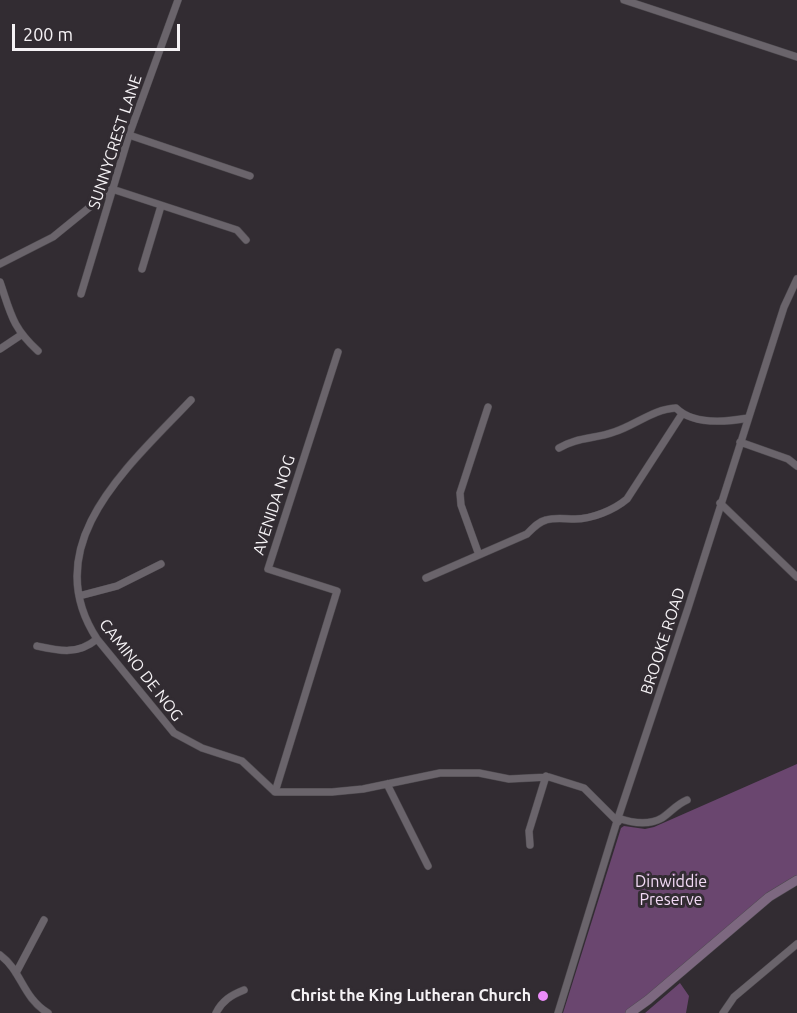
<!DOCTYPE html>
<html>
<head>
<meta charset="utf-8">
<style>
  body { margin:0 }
  #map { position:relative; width:797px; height:1013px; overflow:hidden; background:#322c32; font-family:Ubuntu,sans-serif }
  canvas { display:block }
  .scale { position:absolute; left:12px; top:24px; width:168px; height:27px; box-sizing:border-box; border:3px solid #f5f2f5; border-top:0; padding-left:8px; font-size:18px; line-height:21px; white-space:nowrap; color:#f5f2f5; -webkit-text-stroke:4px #322c32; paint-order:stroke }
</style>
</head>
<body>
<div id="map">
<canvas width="797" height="1013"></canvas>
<div class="scale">200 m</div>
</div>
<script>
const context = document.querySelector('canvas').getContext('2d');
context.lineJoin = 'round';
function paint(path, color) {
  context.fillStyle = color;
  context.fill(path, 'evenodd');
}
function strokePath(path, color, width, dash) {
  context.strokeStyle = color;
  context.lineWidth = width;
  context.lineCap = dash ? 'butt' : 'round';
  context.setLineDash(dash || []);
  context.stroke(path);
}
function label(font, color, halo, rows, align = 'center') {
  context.font = font + ' Ubuntu,sans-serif';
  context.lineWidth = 6;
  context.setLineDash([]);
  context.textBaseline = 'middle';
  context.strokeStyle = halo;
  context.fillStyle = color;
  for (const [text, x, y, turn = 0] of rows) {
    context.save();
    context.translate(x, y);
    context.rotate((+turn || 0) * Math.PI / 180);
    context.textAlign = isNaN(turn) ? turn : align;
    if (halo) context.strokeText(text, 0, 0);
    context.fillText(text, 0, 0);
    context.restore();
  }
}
const green = new Path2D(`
  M797 764V879L628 1013H563L621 828 624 826 645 829 654 827Z
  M680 983 689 996 686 1013H645Z`);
const minor = new Path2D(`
  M624 0 797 57
  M129 135 250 176
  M0 264 53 237 112 189 237 230 246 240
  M142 269 161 206
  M0 282C11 314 12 327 38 351
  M81 294 129 135 178 0
  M0 349 21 335
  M191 400C131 464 35 544 97 639L174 733 202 748 242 761 275 792H332L363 789 440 773H479L509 779 549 777 584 788 618 822
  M740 442 788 459 797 466
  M559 448C577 437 595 439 614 432 636 425 653 409 676 408 693 425 726 422 748 418
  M720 503 797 577
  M479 555 461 505 460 493 488 407
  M426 578 527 534C533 528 538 522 546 520 556 517 565 519 575 519 592 519 614 510 627 499L682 414
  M79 596 117 586 161 564
  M37 646C60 651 78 655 97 639
  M387 784 428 866
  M275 792 337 591 268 569 338 352
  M618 818C632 823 648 826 662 818 671 812 677 804 687 800
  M530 845 529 831 546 776
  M0 955C22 971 22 997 48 1013
  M16 973 44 920
  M216 1013C222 1001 231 995 244 990
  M558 1013 618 818 688 608 784 307 797 279
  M723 1013 734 997 797 944`);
const secondary = new Path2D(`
  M630 1013 648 1000 769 897 797 880`);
const markers = [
  [543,996,6,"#ec8cfa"]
];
const streetNames = [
  ["SUNNYCREST LANE",115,142,-72],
  ["AVENIDA NOG",274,505,-72],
  ["BROOKE ROAD",663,641,-72],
  ["CAMINO DE NOG",141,670,52]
];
const parkNames = [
  ["Dinwiddie",671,882],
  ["Preserve",671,900]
];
const poiNames = [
  ["Christ the King Lutheran Church",531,996]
];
paint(green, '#6a466f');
strokePath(minor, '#4e4a4f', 8);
strokePath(secondary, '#4e4a4f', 10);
strokePath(minor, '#6a646b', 7);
strokePath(secondary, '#7d6880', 9);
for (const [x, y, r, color] of markers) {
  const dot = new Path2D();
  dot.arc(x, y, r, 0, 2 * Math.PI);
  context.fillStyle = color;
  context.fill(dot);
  strokePath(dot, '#322c32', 2);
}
label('16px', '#f5f2f5', '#322c32', streetNames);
label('16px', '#f3daf6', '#322c32', parkNames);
label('bold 16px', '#f5f2f5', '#322c32', poiNames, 'right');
</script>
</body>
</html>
